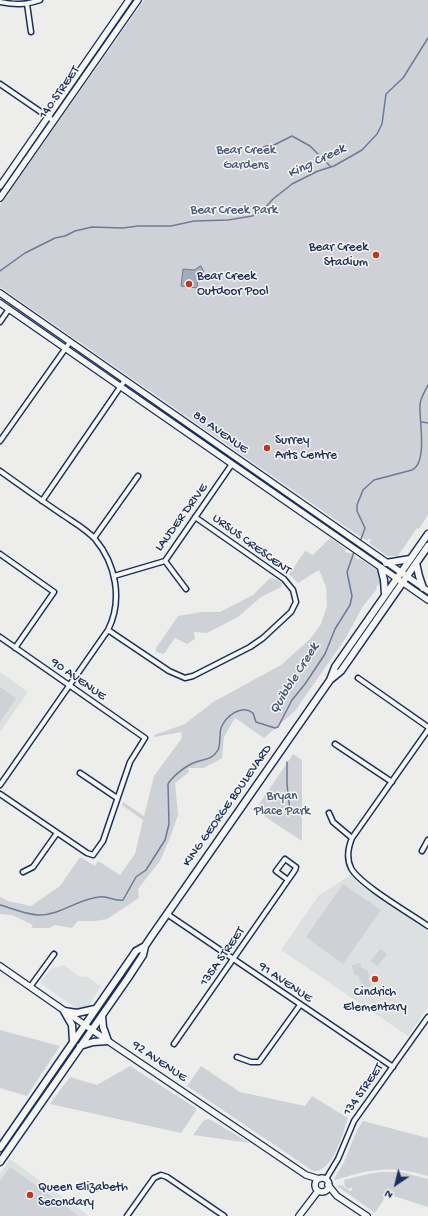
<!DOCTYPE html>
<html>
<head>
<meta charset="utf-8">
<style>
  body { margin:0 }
  #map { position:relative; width:428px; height:1216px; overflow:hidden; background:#edeeec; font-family:"Gochi Hand",sans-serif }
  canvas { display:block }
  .north { position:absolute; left:376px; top:1164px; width:40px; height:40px; -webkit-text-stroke:3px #f6f6f2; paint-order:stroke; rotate:215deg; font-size:11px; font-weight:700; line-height:16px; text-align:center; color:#1b2f5e }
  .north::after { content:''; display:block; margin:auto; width:14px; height:18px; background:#1b2f5e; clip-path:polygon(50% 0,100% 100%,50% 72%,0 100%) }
</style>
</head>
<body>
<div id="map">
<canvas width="428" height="1216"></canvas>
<div class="north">N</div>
</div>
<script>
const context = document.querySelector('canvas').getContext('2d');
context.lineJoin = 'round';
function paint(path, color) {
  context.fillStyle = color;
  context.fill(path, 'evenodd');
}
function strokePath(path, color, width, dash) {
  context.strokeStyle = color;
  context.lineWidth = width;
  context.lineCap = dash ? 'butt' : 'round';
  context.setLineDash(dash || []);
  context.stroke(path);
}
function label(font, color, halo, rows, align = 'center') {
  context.font = font + ' "Gochi Hand",sans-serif';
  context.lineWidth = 3;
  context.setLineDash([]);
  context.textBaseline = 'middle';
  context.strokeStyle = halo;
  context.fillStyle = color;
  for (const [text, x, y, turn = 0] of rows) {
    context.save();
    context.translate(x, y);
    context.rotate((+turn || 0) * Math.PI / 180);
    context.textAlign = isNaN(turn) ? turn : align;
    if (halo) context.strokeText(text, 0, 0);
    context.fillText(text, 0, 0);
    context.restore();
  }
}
const built = new Path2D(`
  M0 672 28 692 0 732Z
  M351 875 359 884 428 930V1007L408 1036 281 950 319 895Z
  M64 965 80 977 86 976 101 986 88 1007 82 1009H77L40 983 51 969Z
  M10 1159 89 1216H0V1173Z`);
const green = new Path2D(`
  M144 0H428V515L419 529 417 528 398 556H387L369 543 371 540 369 538 368 541 360 537 357 534H356L0 287V205Z
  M330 538 346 549 345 552 353 554 358 560 359 558 378 571 381 581 376 588 377 589 363 606 345 639 295 711 264 738 235 718 224 737 222 758 204 768H188L189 772 175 783 178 815 170 838 160 861 138 889 139 898 107 919 95 921H78L72 928 54 925 50 928H31L33 925 12 915 0 914V897L8 901 31 906 60 886 80 857 95 866 98 861 120 875 135 854 143 820 122 805 123 802 144 816 154 776 182 738 181 732 155 737 154 735 185 724 213 702 281 665 310 639 321 624 327 606 326 587 319 570 298 583 289 574 305 551 313 555Z
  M270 578 278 580 282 583 281 587 261 597 238 617 207 633 194 632 195 639 187 644 175 638 164 654 156 652V648L178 616 201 612H220L253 595Z
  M0 687 16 698 0 722Z
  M293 754 302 760V841L255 810Z
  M343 884 381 910 343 964 306 937Z
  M380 949 387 954 378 966 371 961Z
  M360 963 362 968 368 971 369 975 368 978 371 984 365 994 359 990 362 985 358 976 354 974 352 965Z
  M0 1030 60 1046 27 1096 0 1088Z
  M130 1066 196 1108V1111L181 1133 50 1104 70 1077 97 1085Z
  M201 1066 240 1092 305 1106 312 1096 348 1118C343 1133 333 1173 313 1171L187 1086Z
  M209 1119 250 1143 193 1135 204 1120Z
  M363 1121 428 1138V1176C391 1165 371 1169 335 1180L334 1179 344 1162 357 1130Z
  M10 1167 72 1211 78 1216H0V1181Z
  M381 1172H401L428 1179V1207L387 1194 375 1213 337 1186 343 1185 344 1187 350 1191 352 1190V1187L349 1189 345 1187 344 1180 368 1174Z`);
const water = new Path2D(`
  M201 266 204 272 198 276 197 288 181 286 183 269 194 270Z`);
const stream = new Path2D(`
  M258 151 266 146 274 145 292 136 310 146 331 167
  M0 271 25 253 55 238 65 236 75 231 92 227 123 228 138 226H171L194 221 228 220 252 216 262 211 273 199 292 184 318 171 334 166 362 150 377 134 382 124 386 94 403 78 428 38
  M422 422 428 423
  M360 542 365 528 357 511V505L363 490 374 480 412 470C428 463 419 421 420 405 420 399 425 391 428 385
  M287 762V784L290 812
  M0 905C11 908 28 915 40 915 60 915 78 899 99 897 108 895 114 902 123 900L136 877 146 870 165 840 169 824 168 784C172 777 183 768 191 764 201 759 212 761 218 750 221 743 219 735 221 728 226 716 241 704 253 713L256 722 275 728 278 727 292 700 305 684 325 654 335 629 350 605 352 596 347 572 354 552`);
const street = new Path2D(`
  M0 2C15 5 25 5 40 0
  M27 4 31 32
  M0 84 54 121
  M0 322 9 309
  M0 441 70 342
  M0 471C21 486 42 501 63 515 73 522 86 529 95 539 116 564 123 600 108 630L0 785
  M42 501 125 380
  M94 538 138 476
  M0 554 54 592 15 648
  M165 561 186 589
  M114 576 165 561 232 464
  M108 630 169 671 185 678 193 676 250 647 263 638 291 612 296 602 293 590 284 579 195 517
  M0 637 145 738 130 762 103 841 93 855 87 853 0 794
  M358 678 428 727
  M428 730 352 838C348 848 346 858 351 868 359 884 411 914 428 926
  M335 744 392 782
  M80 773 117 798
  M329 813 333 822 352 838
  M422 851 428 840
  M23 872 33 867 57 833
  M167 914 393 1067
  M30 987 54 954
  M174 1044 295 870 296 867 285 859 276 871 288 880
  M237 1057 251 1062H259L300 1005
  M326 1179 338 1159 354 1121 428 1017
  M127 1216 154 1178 161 1175 167 1177 224 1216`);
const secondary = new Path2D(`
  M0 186 129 0
  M0 198 138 0
  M0 293 428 591
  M0 303 428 600
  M0 966 108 1041 306 1175 319 1179
  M315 1185a7 7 0 1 1 14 0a7 7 0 1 1-14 0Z
  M328 1185 337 1196 367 1216
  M299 1216 318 1191`);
const primary = new Path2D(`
  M386 563 410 559
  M416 563 419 576 423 588
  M381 568 384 580 385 595
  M330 680 341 671 428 546
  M64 1011 72 1025 73 1041
  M64 1011 77 1013 95 1009
  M80 1046 93 1042 108 1041 103 1027 102 1016
  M0 1148 136 951 145 946
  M0 1162 128 978 143 955 145 946 151 937 330 680 335 667 428 534`);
const markers = [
  [376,255,4,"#c8321e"],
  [189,284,4,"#c8321e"],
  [267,448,4,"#c8321e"],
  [375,979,4,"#c8321e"],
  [30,1195,4,"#c8321e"]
];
const streetNames = [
  ["140 STREET",60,93,-55],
  ["88 AVENUE",220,433,35],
  ["LAUDER DRIVE",182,518,-54],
  ["URSUS CRESCENT",251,545,36],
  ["90 AVENUE",78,680,35],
  ["KING GEORGE BOULEVARD",228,806,-55],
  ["135A STREET",223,957,-55],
  ["91 AVENUE",285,983,34],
  ["92 AVENUE",159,1062,34],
  ["134 STREET",364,1090,-55]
];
const parkNames = [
  ["Bear Creek",246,151],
  ["Gardens",246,166],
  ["Bear Creek Park",234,211],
  ["Bryan",282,797],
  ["Place Park",282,812]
];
const poiNames = [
  ["Bear Creek",368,248,"right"],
  ["Stadium",368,263,"right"],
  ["Bear Creek",197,277],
  ["Outdoor Pool",197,292],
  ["Surrey",275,441],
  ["Arts Centre",275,456],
  ["Cindrich",375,993,"center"],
  ["Elementary",375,1008,"center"],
  ["Queen Elizabeth",38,1188],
  ["Secondary",38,1203]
];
const waterNames = [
  ["King Creek",317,162,-26],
  ["Quibble Creek",295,679,-58]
];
paint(built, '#dde0e1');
paint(green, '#ced2d7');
paint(water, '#a5acbc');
strokePath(water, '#6e7a96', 1);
strokePath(stream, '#6e7a96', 1.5);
strokePath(street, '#1b2f5e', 7);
strokePath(secondary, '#1b2f5e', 8);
strokePath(primary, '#1b2f5e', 9);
strokePath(street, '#f6f6f2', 4);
strokePath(secondary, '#f6f6f2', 5.5);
strokePath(primary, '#f6f6f2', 6);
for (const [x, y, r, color] of markers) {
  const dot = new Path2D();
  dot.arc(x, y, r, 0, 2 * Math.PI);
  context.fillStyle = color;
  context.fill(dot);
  strokePath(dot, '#f6f6f2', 1.5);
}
label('13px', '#1b2f5e', '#f6f6f2', streetNames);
label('13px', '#48587c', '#f6f6f2', parkNames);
label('13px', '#1b2f5e', '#f6f6f2', poiNames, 'left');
label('italic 14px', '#44547a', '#f6f6f2', waterNames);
</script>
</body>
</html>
